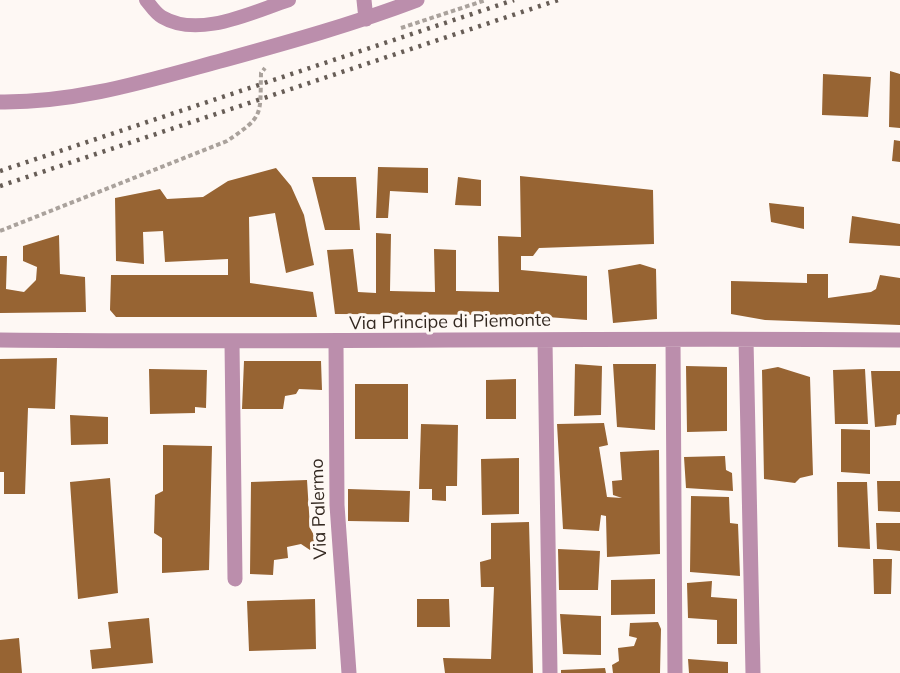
<!DOCTYPE html>
<html>
<head>
<meta charset="utf-8">
<style>
  body { margin:0 }
  canvas { display:block; background:#fef8f4 }
</style>
</head>
<body>
<canvas width="900" height="673"></canvas>
<script>
const context = document.querySelector('canvas').getContext('2d');
context.lineJoin = 'round';
function paint(path, color) {
  context.fillStyle = color;
  context.fill(path, 'evenodd');
}
function strokePath(path, color, width, dash) {
  context.strokeStyle = color;
  context.lineWidth = width;
  context.lineCap = dash ? 'butt' : 'round';
  context.setLineDash(dash || []);
  context.stroke(path);
}
function label(font, color, halo, rows, align = 'center') {
  context.font = font + ' Mulish,sans-serif';
  context.lineWidth = 6;
  context.setLineDash([]);
  context.textBaseline = 'middle';
  context.strokeStyle = halo;
  context.fillStyle = color;
  for (const [text, x, y, turn = 0] of rows) {
    context.save();
    context.translate(x, y);
    context.rotate((+turn || 0) * Math.PI / 180);
    context.textAlign = isNaN(turn) ? turn : align;
    if (halo) context.strokeText(text, 0, 0);
    context.fillText(text, 0, 0);
    context.restore();
  }
}
const building = new Path2D(`
  M890 71 900 74V128L889 127Z
  M823 74 871 77 868 117 822 115Z
  M894 140 900 141V162L892 161Z
  M378 167 428 168V193L390 191 388 218H376Z
  M276 168 291 186 304 215 314 265 286 273 275 213 249 217 250 283 313 292 317 317H116L110 310 111 275H228V259L165 262 163 231 143 232 144 264 116 261 115 198 160 189 167 199 203 197 228 181Z
  M520 176 653 190 654 244 539 248 533 256H521V270L587 276V320L521 315 335 314 327 250 353 249 358 292 376 293V233L391 234 390 291 435 292 434 249 456 250V291L499 292 498 236 521 237Z
  M312 177H356L360 230H325Z
  M458 177 481 180V206L455 205Z
  M769 203 804 207V229L771 222Z
  M852 216 900 224V246L849 243Z
  M59 235 60 274 85 277 86 312 0 313V256H7L6 289 24 292 36 280 37 267 23 261V246Z
  M640 264 656 269 657 319 613 323 608 270Z
  M807 274H828V298L871 292 876 289 880 275 900 278V325L765 320 731 314V281L807 283Z
  M57 358 55 409 28 408 25 494H4V472H0V359Z
  M244 361H321L322 390 299 389 296 394 285 396 283 409H242Z
  M575 364 602 366 601 415 574 416Z
  M613 364H656L655 430 617 427Z
  M686 366 727 367V431L687 432Z
  M778 367 810 377 813 475 800 478 795 483 764 479 762 370Z
  M149 369 207 370 206 408 195 407V413L150 414Z
  M865 369 868 424H835L833 370Z
  M871 371H900V414L897 415 896 425 875 427Z
  M516 379V419H486V380Z
  M355 384H408V439H355Z
  M70 415 108 417V444L71 445Z
  M604 423 608 445 599 447 607 497 622 498 613 495 612 481 622 480 620 452 659 450 660 554 607 557 606 516 601 515 599 531 563 529 557 424Z
  M421 424 458 425 457 486H446V501L432 500V489H419Z
  M841 429 870 430V474L841 472Z
  M163 445 212 446 209 570 162 573V538L154 533 155 495 163 491Z
  M725 456 726 470 732 473 733 491 686 488 684 457Z
  M519 458V514L482 515 481 459Z
  M110 478 118 593 78 599 70 482Z
  M307 480 310 528 317 541 310 550 301 544 287 547 288 558 274 560 273 575 250 574 251 482Z
  M877 481H900V512L878 511Z
  M837 482H867L870 549 838 547Z
  M348 489 410 491 409 522 348 521Z
  M691 496 729 497 730 523 738 524 740 576 690 572Z
  M529 522 533 673H445L443 658 491 659 494 587H481L480 562 491 559V523Z
  M876 523H900V551L877 549Z
  M558 549 600 551 598 590H559Z
  M873 559H892L891 594H874Z
  M655 579V614L611 615V580Z
  M712 581 711 597 737 599V644H717V620L688 618 687 583Z
  M315 599 316 649 249 651 247 601Z
  M417 599H449L450 627H417Z
  M560 614 601 616V655L563 654Z
  M149 618 153 663 92 669 90 650 111 648 108 622Z
  M658 622 661 629 660 673H613L612 665 619 661 618 648 634 646 637 638 629 636 630 623Z
  M19 638 22 673H0V640Z
  M688 659 728 662V673H689Z
  M605 668 606 673H561V670Z`);
const path = new Path2D(`
  M401 28 486 0
  M0 231 227 141C264 116 260 116 261 73L265 68`);
const service = new Path2D(`
  M146 0C151 6 156 14 162 17 199 39 252 12 289 0`);
const minor = new Path2D(`
  M364 0 366 19
  M0 102C78 103 150 80 224 60 289 42 354 24 417 0
  M0 340C300 343 600 337 900 340
  M545 340 550 673
  M673 340 675 673
  M746 340 753 673
  M232 343 235 579
  M336 343 337 505 349 673`);
const rail = new Path2D(`
  M0 171 514 0
  M0 186 558 0`);
const streetNames = [
  ["Via Principe di Piemonte",450,322,-1],
  ["Via Palermo",319,509,-92]
];
paint(building, '#976433');
strokePath(path, '#aaa29c', 4, [4.5, 3]);
strokePath(service, '#bb8eac', 14);
strokePath(minor, '#bb8eac', 15);
strokePath(rail, '#675d56', 4.5, [3, 6]);
label('18px', '#332820', '#fef8f4', streetNames);
</script>
</body>
</html>
